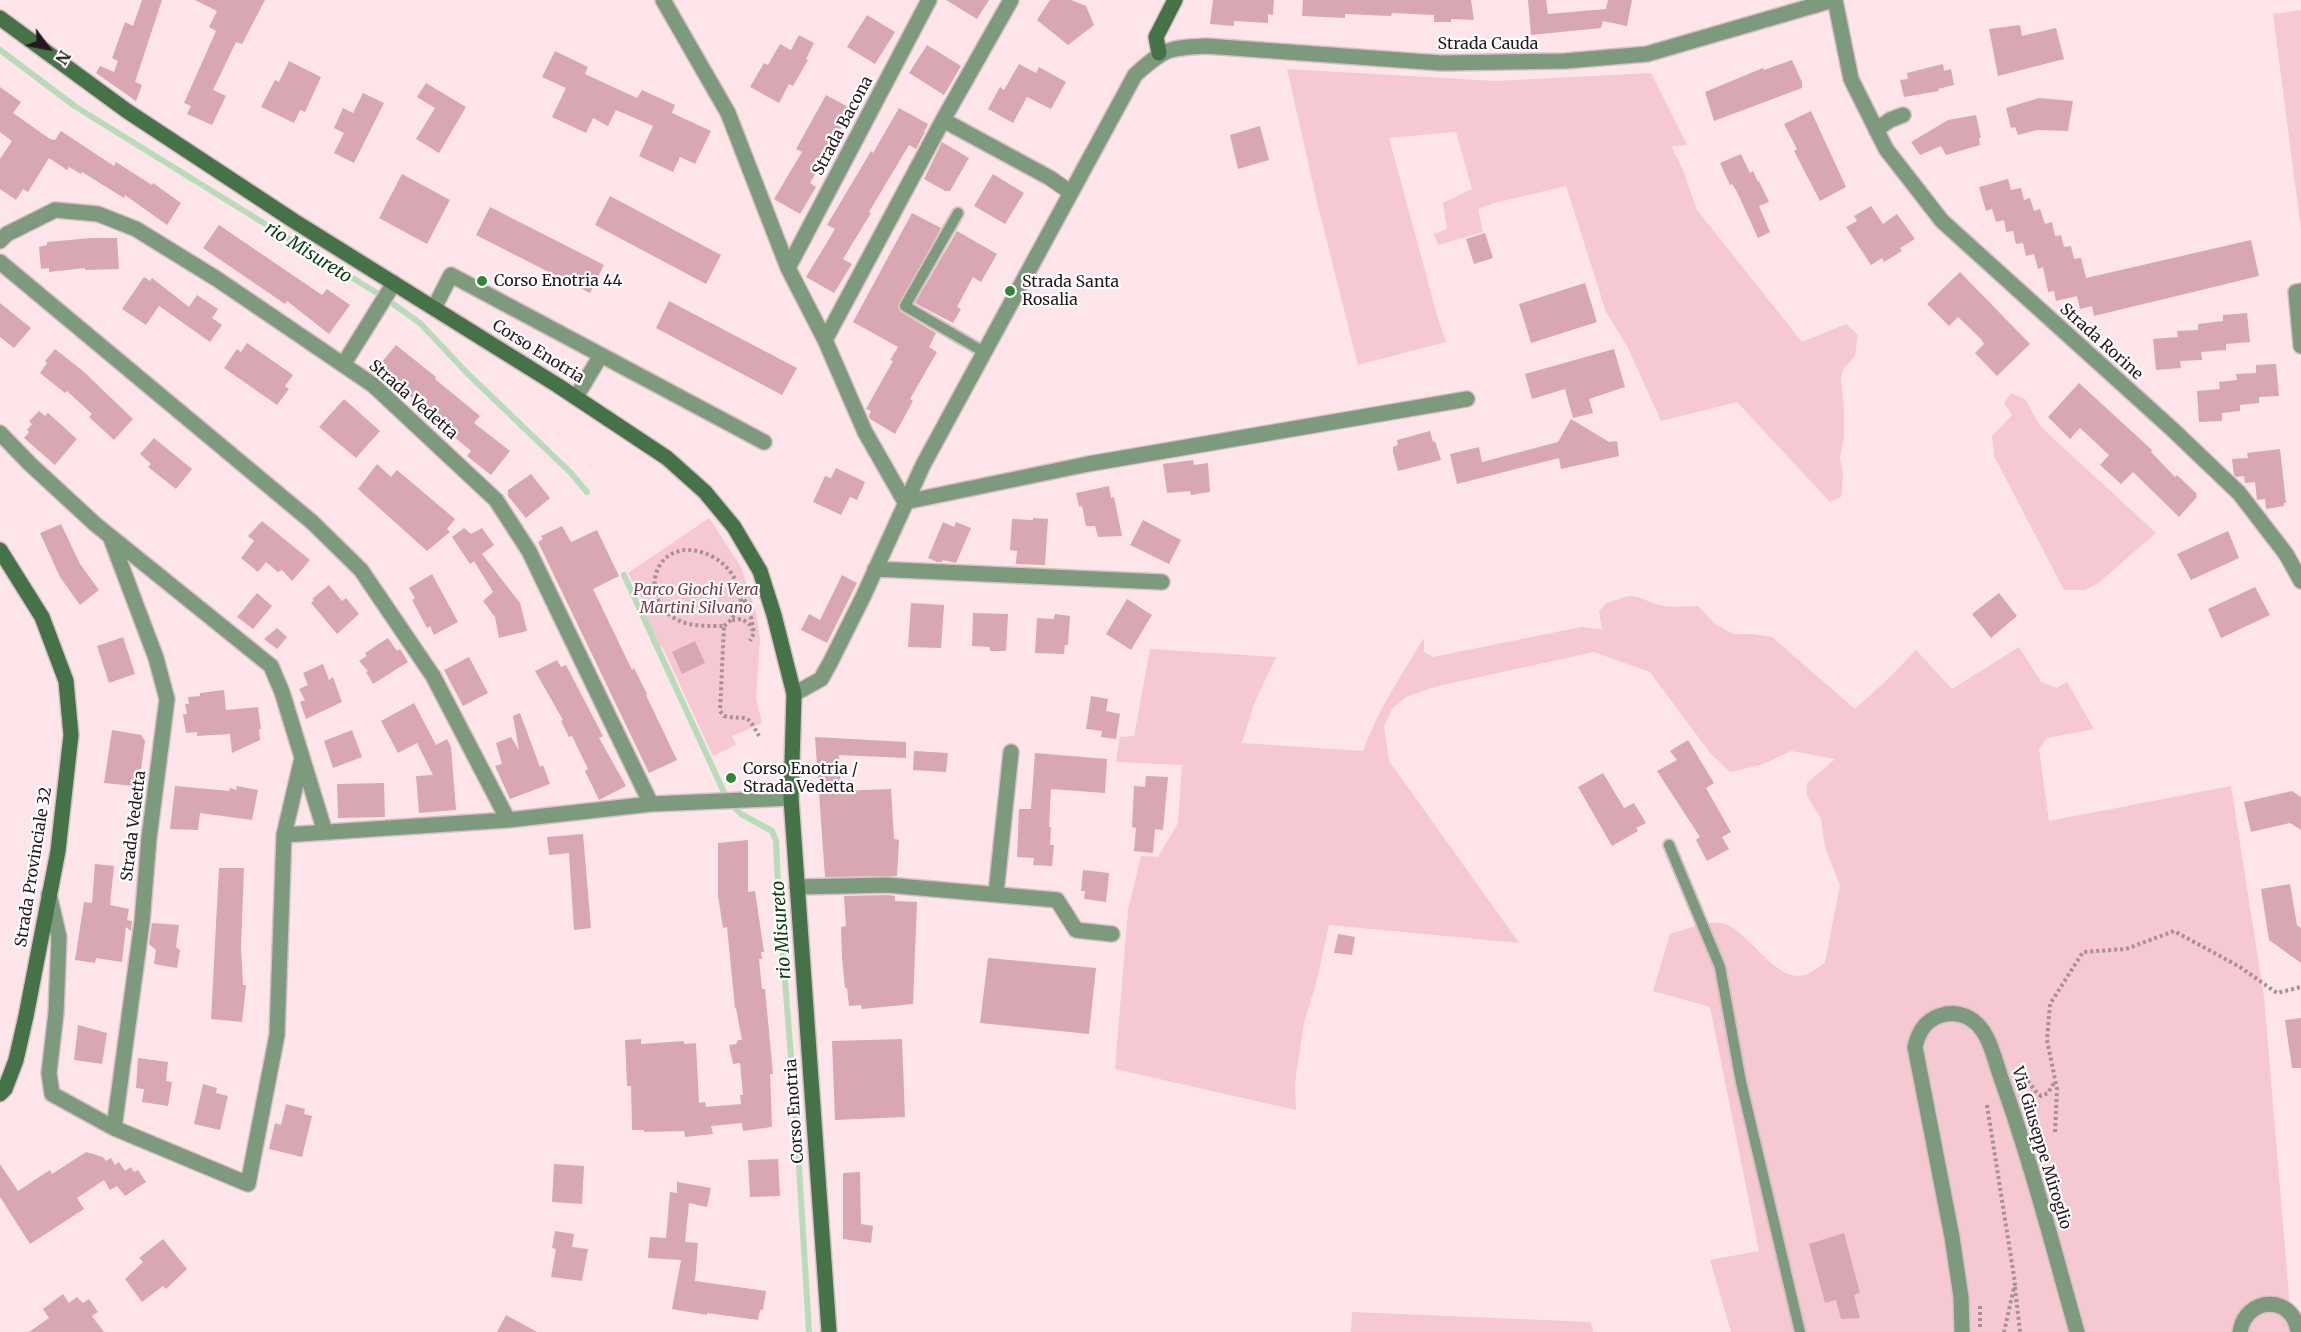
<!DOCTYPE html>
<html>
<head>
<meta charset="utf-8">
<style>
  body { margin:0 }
  #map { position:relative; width:2301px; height:1332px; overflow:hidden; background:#fee5ea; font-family:Merriweather,serif }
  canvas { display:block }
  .north { position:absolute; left:18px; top:18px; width:60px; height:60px; -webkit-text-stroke:4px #fff; paint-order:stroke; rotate:122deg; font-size:16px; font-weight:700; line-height:24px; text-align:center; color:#23181b }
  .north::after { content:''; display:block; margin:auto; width:21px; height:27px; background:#23181b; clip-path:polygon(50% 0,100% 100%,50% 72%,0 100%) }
</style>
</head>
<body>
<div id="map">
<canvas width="2301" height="1332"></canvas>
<div class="north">N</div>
</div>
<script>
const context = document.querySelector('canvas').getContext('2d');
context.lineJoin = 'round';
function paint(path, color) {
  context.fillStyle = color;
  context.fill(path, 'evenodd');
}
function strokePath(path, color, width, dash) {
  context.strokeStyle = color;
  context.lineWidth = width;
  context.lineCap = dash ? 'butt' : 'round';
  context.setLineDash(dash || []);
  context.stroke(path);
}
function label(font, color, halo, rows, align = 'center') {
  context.font = font + ' Merriweather,serif';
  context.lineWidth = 4.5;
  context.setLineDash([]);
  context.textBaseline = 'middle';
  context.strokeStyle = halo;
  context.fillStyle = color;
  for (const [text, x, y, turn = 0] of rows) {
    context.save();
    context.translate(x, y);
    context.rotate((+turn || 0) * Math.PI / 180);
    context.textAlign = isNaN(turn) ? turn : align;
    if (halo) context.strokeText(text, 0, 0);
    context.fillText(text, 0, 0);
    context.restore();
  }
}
const green = new Path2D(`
  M2301 10V230L2273 14Z
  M1287 69 1496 81 1651 73 1687 145 1671 146 1683 170 1697 210 1802 342 1846 324 1858 335 1855 356 1843 370 1841 379 1844 409V437L1840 457 1843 478 1841 497 1830 502 1737 402 1661 421 1627 346 1606 312 1566 186 1494 203 1478 209 1483 232 1438 245 1434 234 1447 229 1443 203 1472 189 1456 132 1389 138 1438 319 1446 342 1358 365 1317 202Z
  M2011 393 2025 399 2040 426 2156 533 2097 584 2085 590H2064L1994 456 1992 436 2012 415 2004 403Z
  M709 518 741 567 756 612 760 639 756 698 762 723 732 736 736 745 713 756 662 646 659 647 639 602 642 600 628 573Z
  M1628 596C1640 596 1648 602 1659 605 1672 608 1685 606 1698 606L1715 624 1733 634H1753L1772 637 1855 709 1888 679 1916 650 1952 689 2019 647 2041 682 2057 688 2067 682 2094 729 2047 738 2039 749 2049 821 2231 786 2264 997 2292 1332H1731L1710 1260 1759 1251 1710 1007 1653 991 1670 934C1685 930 1709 919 1725 924 1750 933 1777 984 1805 975 1811 973 1819 967 1825 963L1840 885 1825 847 1821 819 1807 796V783L1835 759 1791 751 1761 765 1730 772 1710 753 1650 672 1594 652 1438 686 1406 697 1392 709 1384 727 1389 761 1519 943 1329 925 1317 980 1304 1023 1295 1083 1296 1110 1115 1069 1128 910 1141 856 1158 857 1178 823 1182 765 1116 762 1120 737 1134 736 1150 649 1276 657 1254 704 1242 743 1363 751C1377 711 1402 674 1424 638V652L1433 657 1581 627 1602 629 1599 611 1607 603Z
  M1352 1312 1591 1322 1593 1332H1351Z`);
const stream = new Path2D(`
  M0 50 76 107 385 298 421 324 467 373 571 473 587 492
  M624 575 728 801 741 814 772 831 776 841 779 905 797 1133 809 1332`);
const building = new Path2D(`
  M142 0H162L135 82 142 85 136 101 96 73 100 66 114 72 118 61 112 58 125 22 133 26Z
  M195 0H265L242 44 236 42 213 90 226 96 212 125 187 114 191 106 184 103 216 31 209 27 217 11Z
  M946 0H989L977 19Z
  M1050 0H1071L1086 6 1094 25 1068 45 1037 20Z
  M1213 0H1274L1273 15 1268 14V23L1234 21V26L1210 24Z
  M1303 0H1471L1474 20 1451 19V22H1434V15L1392 13 1391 16 1345 14V18L1302 16Z
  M1528 0H1546L1548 14 1606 9 1608 0H1632L1627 26 1603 21 1601 28 1531 35Z
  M867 15 895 32 875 64 847 47Z
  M2020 25 2022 36 2056 28 2064 59 1998 76 1989 29Z
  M799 35 814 43 806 59 808 60 793 86 789 84 779 103 750 87 764 63 768 65 780 44 791 50Z
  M927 45 961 66 944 95 909 73Z
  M555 51 588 67 585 74 637 98 642 90 675 105 672 113 711 131 695 164 680 157 673 172 639 156 653 126 616 110 608 126 593 118 586 133 552 117 566 88 542 77Z
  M1792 60 1802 82V88L1714 121 1705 92 1763 68 1764 70Z
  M289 61 321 77 305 112 300 110 294 123 261 107 275 80 279 82Z
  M1019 64 1036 73 1039 67 1066 82 1051 109 1027 97 1013 123 988 109 1000 87 1004 90Z
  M1943 64 1944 71 1951 69 1954 85 1938 89 1939 91 1904 97 1900 80 1908 79 1907 73Z
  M426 83 466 107 439 153 416 139 435 108 417 97Z
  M0 87 21 102 13 113 50 139 55 140 61 131 114 166 116 162 152 185 153 183 181 203 167 225 125 195 124 198 82 172 81 174 69 167 67 170 49 158 28 192 23 189 16 200 0 189V159L12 141 0 132Z
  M363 93 384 103 354 163 334 153 344 133 334 128 343 108 353 113Z
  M826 95 852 109 810 183 816 187 800 214 774 199 802 152 796 149Z
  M2039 98 2073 101 2068 131 2037 130 2018 135 2015 127 2011 128 2006 108Z
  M899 108 928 124 924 132H925L916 149 909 145 869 212 871 213 843 259 852 264 834 293 806 277 835 229 827 225 871 151 873 153Z
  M1811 111 1846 187 1820 201 1794 151 1797 149 1784 124Z
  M1976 115 1981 138H1979L1980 145 1946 155 1941 146 1920 155 1911 142 1948 120Z
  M1260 126 1269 160 1238 169 1230 135Z
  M942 142 969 158 950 191H945L924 179Z
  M1741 154 1750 173 1753 171 1758 182 1759 181 1769 202 1759 206 1770 232 1758 238 1737 192 1732 184 1730 185 1720 163Z
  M402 174 450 200 427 244 379 218Z
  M993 174 1024 193 1005 224 974 206Z
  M2008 179 2011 190 2021 188 2024 200 2030 198 2034 211 2040 209 2045 224 2052 222 2055 236 2061 235 2064 247 2071 246 2074 259 2081 258 2086 278 2251 240 2259 276 2094 316 2092 306 2080 309 2077 296 2056 301 2054 291 2048 292 2043 267 2038 269 2034 254 2026 256 2023 243 2016 244 2013 231 2006 232 2004 220 1996 222 1992 209 1986 211 1979 187Z
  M610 196 721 255 706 284 595 225Z
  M1871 206 1883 224 1897 214 1915 239 1900 248 1902 251 1884 262 1882 258 1871 265 1846 227 1857 221 1854 216Z
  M490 207 604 265 590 293 476 235Z
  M912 213 941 228 898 307 901 312 936 333 929 347 937 352 910 399 913 401 895 434 870 419 869 416 871 411 866 409 893 361 890 360 898 347 853 322Z
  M219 225 322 295 327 289 350 305 329 334 287 301 285 304 203 248Z
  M957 231 997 254 981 282 973 277 957 307 961 309 953 323 915 303Z
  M1485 233 1493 258 1474 264 1466 239Z
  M91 238H117L119 269 85 270V268L49 272V268L41 269 39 247 47 245V242Z
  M1960 272 2030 344 1997 376 1975 353 1984 344 1981 339 1958 317 1949 326 1927 304Z
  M144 277 150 281 152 278 189 307 197 295 218 309 212 318 222 325 210 342 159 306 146 325 122 309Z
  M1585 283 1597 322 1531 343 1519 304Z
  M669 301 797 368 782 395 656 328Z
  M0 303 31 328 14 348 0 337Z
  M2247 313 2250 342 2226 344V350L2201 352 2202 360 2180 361 2181 368 2156 370 2153 339 2178 337 2177 331 2198 330V324L2223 321V315Z
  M247 343 293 375 285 386 289 389 277 405 224 368 237 349 241 352Z
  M396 345 436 377 435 379 480 416 474 423 510 451 491 475 467 456 471 451 427 414 429 411 376 369Z
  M55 349 83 371 133 419 114 440 89 417 92 414 67 391 65 393 40 373 47 363 45 361Z
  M1614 349 1625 387 1589 399 1593 413 1573 418 1565 389 1532 399 1525 374Z
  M2276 364 2279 396 2259 397V403L2240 405V411L2222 413V421L2199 422 2197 391 2220 389 2219 382 2237 380 2236 374 2256 373V365Z
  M2079 383 2152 450 2151 452 2175 477 2177 475 2197 494 2196 496 2197 497 2179 517 2133 472 2121 484 2100 465 2109 455 2080 428 2070 439 2048 417Z
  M344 399 380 431 356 458 319 427Z
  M39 411 45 416 48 413 77 439 55 465 24 438 29 432 27 430 32 424 29 421Z
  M1571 419 1609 442 1617 441 1619 456 1561 469 1559 458 1457 484 1450 454 1479 447 1482 462 1558 442Z
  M1430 431 1433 442 1435 441 1441 460 1398 471 1393 452V447L1398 445 1397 440Z
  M154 438 192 469 176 489 148 467 151 464 140 454Z
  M2280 449 2286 503H2284V506L2266 509 2265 499 2257 500 2255 482 2245 483 2244 476 2236 477 2234 475 2232 459 2248 458 2247 453Z
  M1193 460 1194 465 1208 463 1210 492 1191 495 1190 491 1167 493 1163 464Z
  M377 464 391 477 397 470 455 519 447 529 450 532 427 551 358 489Z
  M836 468 865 482 857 500 850 497 841 515 813 502 825 476 831 478Z
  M531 474 550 498 526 518 508 496V490Z
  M1109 486 1111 498 1114 497 1122 536 1098 537 1095 526H1086L1082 506 1079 507 1076 493Z
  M1033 518 1048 519 1045 565 1016 564 1017 551 1010 550 1012 519 1033 520Z
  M1143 520 1181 540 1169 564 1130 545Z
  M262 521 310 560 292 581 282 570 278 572 266 562 258 572 241 558 254 541 248 536Z
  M943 522 954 527 956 522 971 528 956 563 943 560 942 562H937L928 558Z
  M61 524 80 564 99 590 80 605 60 577 40 533Z
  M562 526 571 542 597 530 619 576 593 589 632 670 634 668 647 694 646 695 677 760 649 773 538 542 543 539 541 536Z
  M464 528 471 534 482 528 494 545 482 554 520 603 527 631 499 638 495 617 483 601 493 592 474 561 470 564 452 537Z
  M2228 531 2239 558 2191 580 2177 554Z
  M432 574 458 622 434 635 430 626 427 628 412 600 415 598 409 588Z
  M842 575 857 583 827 643 801 630 809 614 820 620Z
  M329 585 342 601 346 598 359 614 337 634 311 603 314 600 312 599Z
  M2255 587 2270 615 2221 638 2208 609Z
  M257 593 272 606 253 629 237 617Z
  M1999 593 2017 616 1991 638 1972 614Z
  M1127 599 1152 615 1131 650 1106 634Z
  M911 603 944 605 941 648 908 647Z
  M973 613 1008 614 1006 651H990V647L972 646Z
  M1055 614 1070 616 1068 645H1065L1064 654 1035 653 1037 618 1054 619Z
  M277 628 287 637 277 649 264 639Z
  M123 637 135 674 109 683 97 646Z
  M388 638 397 651 400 649 408 662 373 684 366 672 368 671 359 661 367 656 365 653Z
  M695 641 705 663 682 674 672 652Z
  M469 657 488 693 463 706 444 670Z
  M557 660 561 667 566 665 603 736 599 738 626 786 599 800 585 771 588 769 572 736 569 737 561 721 563 720 535 671Z
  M323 664 329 680 333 677 342 702 306 719 300 702 305 700 299 689 308 685 303 673Z
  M224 690 226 710 258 707 261 729H259L260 740 232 753 230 734 197 736V732L186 733 183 714H187L185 704H189L188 697 200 696V693Z
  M1091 696 1108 699 1106 711 1120 714 1116 739 1101 737 1102 731 1086 729Z
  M414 703 436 745 447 739 451 747 456 810 419 813 416 776 433 775 417 743 398 753 381 721Z
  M520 713 540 767 543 765 550 784 510 799 495 766 502 764 496 743 511 737 519 750 513 716Z
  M112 730 141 735 145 741 139 783 135 786 104 783Z
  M352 730 362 757 333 768 324 741Z
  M815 737 906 742V758L839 755 841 791 891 789 894 839 899 840 897 876 825 877Z
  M1688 740 1714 783 1706 788 1731 832 1722 837 1729 849 1707 861 1696 840 1700 837 1657 771 1677 760 1670 751Z
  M914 751 948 753 946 772 913 770Z
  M1035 753 1107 759 1105 793 1051 789 1049 827H1051L1050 845H1054L1052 866 1033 865 1034 858 1017 857 1019 809H1031Z
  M1603 773 1624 808 1634 803 1646 823 1636 828 1638 831 1612 846 1578 787Z
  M1146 776 1168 777 1163 830 1155 829 1153 853 1134 851 1136 828 1132 827 1134 786 1145 787Z
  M384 783 385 817 338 818 337 784Z
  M175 786 229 791 230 788 237 790 236 786 258 790 252 820 200 813 198 830 170 829Z
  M2292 791 2301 797V830L2290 823 2251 832 2244 802Z
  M583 834 591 928 574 930 569 853 549 855 547 837Z
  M748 840V892L755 891 764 952H761L762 959H759L762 989H765L773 1074H770L772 1127 743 1131 742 1123 711 1126 713 1134 685 1137 684 1131 644 1132V1130H632L631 1086H627L625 1040 641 1039V1044L684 1041V1044L696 1043 699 1103 705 1102 706 1107 741 1104 740 1095H743L740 1063 733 1064 729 1045 736 1044 738 1040H742L736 1008H735L727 927 723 928 718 896V843Z
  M95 864 114 866 110 905 129 909 127 920 132 921 131 931 126 927 122 962 96 958 95 963 75 960 84 902 92 903Z
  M219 868H244L241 947 243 985H246L242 1022 211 1019Z
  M1083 870 1109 873 1106 902 1084 899 1085 891H1081Z
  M2290 884 2297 925 2301 928V963L2269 940 2261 889Z
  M887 895 895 896V901L917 902 913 1004 862 1009 861 1005 849 1006 847 988H845L842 958 841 927 846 926 844 896Z
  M152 923 179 925 176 947 180 950 177 968 154 964 156 950 149 944Z
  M1338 934 1355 937 1352 955 1334 953Z
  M988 958 1096 968 1089 1034 980 1023Z
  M2301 1018V1068H2292L2285 1020Z
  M78 1025 107 1033 102 1064 74 1060Z
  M902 1039 905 1117 835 1120 832 1041Z
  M138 1058 168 1062 166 1081 172 1082 168 1106 142 1102 144 1089 136 1088Z
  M203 1084 217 1088 216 1093 228 1096 220 1130 194 1124Z
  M286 1104 305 1109 304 1114 312 1116 302 1157 269 1149 275 1123 281 1125Z
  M86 1152 103 1157 106 1161 111 1158 115 1165 119 1162 125 1171 131 1167 134 1172 138 1170 146 1182 125 1196 117 1186 110 1190 104 1180 77 1198 84 1209 30 1244 0 1197V1164L18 1191 50 1170 52 1174Z
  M778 1159 780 1196 750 1197 748 1160Z
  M554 1164 584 1166 582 1204 552 1202Z
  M860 1172 861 1224 873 1226 871 1243 843 1239V1173Z
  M677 1182 711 1188 707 1207 689 1203 685 1242 698 1243 695 1281 766 1291 763 1310H760L758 1320 707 1313V1315L672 1309 681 1260 648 1258 650 1237 666 1238 670 1192 677 1193Z
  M555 1231 574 1234 572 1247 588 1249 582 1281 551 1277 556 1249 552 1248Z
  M1844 1233 1860 1293 1854 1295 1860 1318 1841 1319 1836 1300 1825 1303 1809 1244Z
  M163 1239 187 1269 166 1289 163 1286 142 1302 125 1279 143 1262 139 1258Z
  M63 1294 69 1303 77 1297 83 1303 89 1299 98 1312 92 1316 104 1332H29L49 1318 43 1309Z
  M506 1315 537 1332H497Z`);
const path = new Path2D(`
  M742 594 751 617 754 633 750 641
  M732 620 742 619 750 625 752 630
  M724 626 731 620 741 602C739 582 731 567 713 557 660 529 634 592 674 618 688 627 708 626 724 626L720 711 724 716C748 721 745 710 759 736
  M2018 1082 2025 1078C2032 1084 2033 1091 2041 1096L2048 1093 2055 1081
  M1987 1105 2015 1283 2004 1332
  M2055 1132 2057 1089 2047 1040 2050 1004 2083 952 2126 949 2174 931 2240 967 2277 993 2301 987
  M2015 1287 2020 1332
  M1980 1306V1328`);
const lane = new Path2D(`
  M958 213 905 306 984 352
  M1669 845 1720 967 1741 1082 1800 1332`);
const street = new Path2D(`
  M663 0 728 113 788 268 825 340 865 432 905 502 1088 464 1467 399
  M1835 0 1851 79 1886 149 1942 221 2172 429 2239 493 2286 554 2301 581
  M943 120 1050 178 1070 192
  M1876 130 1890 120 1903 115
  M0 241 7 234 55 210 98 214 136 229 217 279 373 385 496 500 529 551 651 804
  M0 262 312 522 361 570 433 676 508 820
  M788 268 929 0
  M2301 291 2296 292 2301 346
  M434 308 451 275 764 442
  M825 340 943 120 1011 0
  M343 365 394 283
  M576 397 601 355
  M0 433 30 464 95 524 271 666 282 692 325 832
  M110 536 156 658 167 699 149 838 142 922 114 1128
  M875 569 1162 582
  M794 694 821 679 830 663 863 597 923 465 1135 75C1164 49 1167 48 1206 46L1441 63 1565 61 1647 54 1833 0
  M284 835 508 820 651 804 791 798
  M797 887 887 885 1057 900 1076 930 1112 934
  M996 893 1011 752
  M49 894 59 937 56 1013 49 1073 52 1094 114 1128 248 1184 277 1035 284 835 302 758
  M1962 1332 1961 1297 1952 1237 1915 1047C1918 1033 1925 1021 1939 1016 1952 1011 1967 1014 1977 1024 1990 1036 1995 1061 2001 1078 2031 1161 2053 1247 2077 1332
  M2240 1332C2246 1295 2294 1295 2298 1332`);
const secondary = new Path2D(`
  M0 18 127 111 294 221 557 385 667 458 705 492 734 527 760 571 774 615 794 694 791 798 829 1332
  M1159 53 1156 37 1175 0
  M0 550 42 617 66 681 71 735 58 851 26 1016 16 1060 5 1089 0 1094`);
const markers = [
  [482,281,6,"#308837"],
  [1010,291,6,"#308837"],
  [731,778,6,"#308837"]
];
const streetNames = [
  ["Strada Cauda",1488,44],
  ["Strada Bacona",843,126,-62],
  ["Strada Rorine",2101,342,42],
  ["Corso Enotria",538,352,32],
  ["Strada Vedetta",413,400,41],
  ["Strada Vedetta",134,826,-83],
  ["Strada Provinciale 32",34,867,-81],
  ["Corso Enotria",795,1111,-94],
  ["Via Giuseppe Miroglio",2041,1148,73]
];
const poiNames = [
  ["Corso Enotria 44",494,281],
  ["Strada Santa",1022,282],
  ["Rosalia",1022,300],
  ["Corso Enotria /",743,769],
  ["Strada Vedetta",743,787]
];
const parkNames = [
  ["Parco Giochi Vera",696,590],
  ["Martini Silvano",696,608]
];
const waterNames = [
  ["rio Misureto",308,253,32],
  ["rio Misureto",782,930,-94]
];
paint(green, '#f6c8d1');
strokePath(stream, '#b9dcb8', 6);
paint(building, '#d9a7b1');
strokePath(lane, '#d7c0c5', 14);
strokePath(street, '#d7c0c5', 18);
strokePath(secondary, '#d7c0c5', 18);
strokePath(path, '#a59296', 4, [3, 3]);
strokePath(lane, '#7d9a7c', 10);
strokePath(street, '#7d9a7c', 15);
strokePath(secondary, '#467247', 15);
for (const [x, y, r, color] of markers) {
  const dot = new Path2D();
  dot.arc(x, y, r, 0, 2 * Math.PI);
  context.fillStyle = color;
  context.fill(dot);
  strokePath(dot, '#fff', 2);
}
label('16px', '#23181b', '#fff', streetNames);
label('16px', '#23181b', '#fff', poiNames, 'left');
label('italic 16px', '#78394a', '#fff', parkNames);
label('italic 18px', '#093d0f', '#fff', waterNames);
</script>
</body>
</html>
